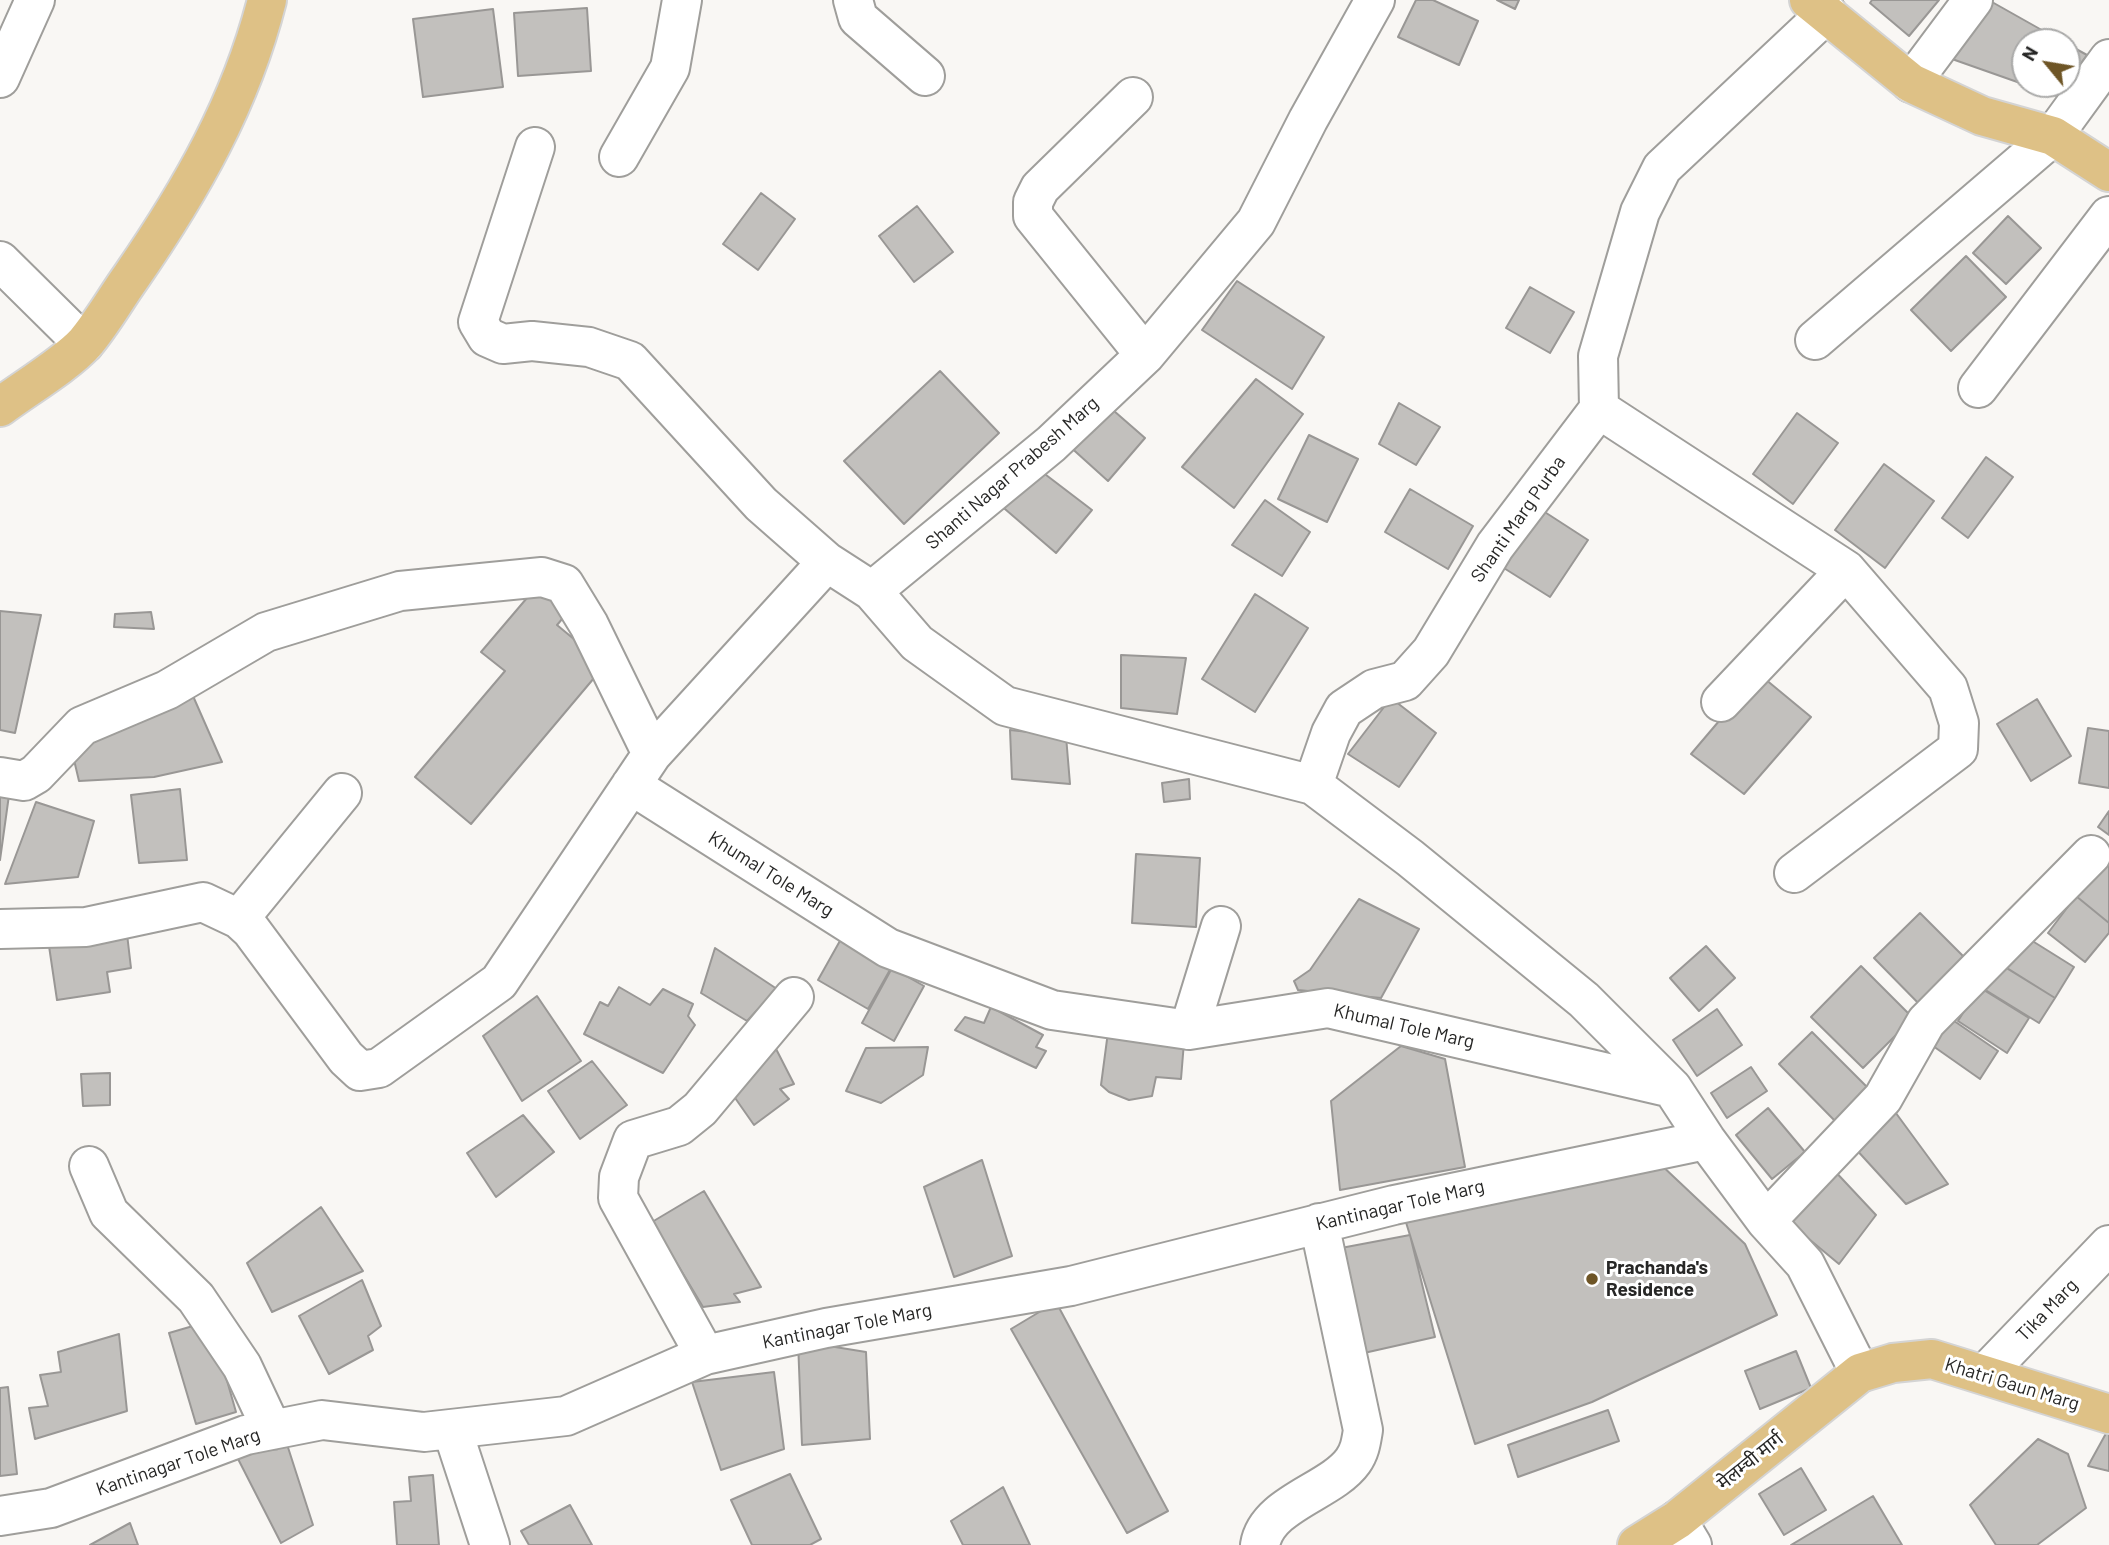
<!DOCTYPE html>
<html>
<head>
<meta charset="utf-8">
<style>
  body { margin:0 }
  #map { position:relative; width:2109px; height:1545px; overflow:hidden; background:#f9f7f4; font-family:Barlow,sans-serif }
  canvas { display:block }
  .north { position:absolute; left:2011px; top:28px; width:70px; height:70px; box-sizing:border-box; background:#fff; border:2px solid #a9a9a8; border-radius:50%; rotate:300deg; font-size:19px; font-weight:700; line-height:28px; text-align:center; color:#272726 }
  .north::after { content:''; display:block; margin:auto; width:24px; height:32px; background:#6e5526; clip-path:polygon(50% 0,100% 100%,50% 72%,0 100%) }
</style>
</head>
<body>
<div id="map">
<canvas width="2109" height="1545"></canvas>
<div class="north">N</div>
</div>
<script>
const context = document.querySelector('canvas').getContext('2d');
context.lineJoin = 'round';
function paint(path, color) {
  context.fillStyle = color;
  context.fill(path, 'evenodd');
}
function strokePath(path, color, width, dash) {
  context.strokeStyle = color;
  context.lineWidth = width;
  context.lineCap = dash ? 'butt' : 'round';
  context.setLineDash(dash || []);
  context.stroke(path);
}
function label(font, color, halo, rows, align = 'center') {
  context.font = font + ' Barlow,"Noto Sans Devanagari",sans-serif';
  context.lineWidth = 6;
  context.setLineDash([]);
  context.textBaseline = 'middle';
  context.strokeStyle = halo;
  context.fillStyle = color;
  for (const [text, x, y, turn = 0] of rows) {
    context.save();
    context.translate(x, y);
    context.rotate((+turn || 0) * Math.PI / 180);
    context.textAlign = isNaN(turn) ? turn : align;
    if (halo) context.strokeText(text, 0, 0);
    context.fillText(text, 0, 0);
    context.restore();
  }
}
const building = new Path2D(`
  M1416 0H1433L1478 21 1459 65 1398 37Z
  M1497 0H1519L1515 9Z
  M1872 0H1939L1909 36 1870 3Z
  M1992 2 2063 42H2025V84H2066L2057 96 1952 59Z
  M587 8 591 71 518 76 514 13Z
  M493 9 503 87 423 97 413 19Z
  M2067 44 2087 55 2067 82Z
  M761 193 795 219 758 270 723 244Z
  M917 206 953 252 914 282 879 236Z
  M2008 216 2041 248 2006 284 1973 253Z
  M1966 256 2006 297 1951 351 1911 310Z
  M1237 281 1324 337 1292 389 1202 330Z
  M1530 287 1574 312 1550 353 1506 328Z
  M940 371 999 433 904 524 844 461Z
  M1256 379 1303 414 1234 508 1182 467Z
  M1399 403 1440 427 1416 465 1379 444Z
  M1106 404 1145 438 1108 481 1067 444Z
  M1797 413 1838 443 1793 504 1753 474Z
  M1309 435 1358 459 1327 522 1278 499Z
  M1986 457 2013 477 1968 538 1942 518Z
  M1884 464 1934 501 1885 568 1835 530Z
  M1033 465 1092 510 1056 553 991 497Z
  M1410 489 1473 526 1448 569 1385 532Z
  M1265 500 1310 532 1282 576 1232 545Z
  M1537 507 1588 540 1550 597 1499 565Z
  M538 585 569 611 557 625 605 665 471 824 415 777 505 671 481 652Z
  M1255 594 1308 628 1255 712 1202 679Z
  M0 611 41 615 15 733 0 730Z
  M151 612 154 629 114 627 115 614Z
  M1121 655 1186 658 1177 714 1121 708Z
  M1759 674 1811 717 1744 794 1691 754Z
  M193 696 222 762 154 777 79 781 70 743Z
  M1391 698 1436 733 1399 787 1348 754Z
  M2037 699 2071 756 2031 781 1997 724Z
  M2088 728 2109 731V788L2079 783Z
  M1010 730 1066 736 1070 784 1012 779Z
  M1189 779 1190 799 1164 802 1162 783Z
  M180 789 187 860 139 863 131 795Z
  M0 795H9L0 860Z
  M36 802 94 821 78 877 5 884Z
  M2109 811V835L2098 827Z
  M1136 854 1200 858 1196 927 1132 923Z
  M2109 858V923L2076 896Z
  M2076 896 2109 923V933L2085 962 2048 933Z
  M1359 899 1419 929 1381 998 1298 990 1294 981 1310 970Z
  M1920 913 1971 964 1925 1010 1874 958Z
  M2018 932 2074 967 2055 998 1999 963Z
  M127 934 131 968 107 972 110 992 57 1000 49 946Z
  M841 939 891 968 868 1009 818 980Z
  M1706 946 1735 978 1699 1011 1670 978Z
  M715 948 777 989 747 1021 701 993Z
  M1995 961 2055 998 2039 1023 1979 986Z
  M1861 966 1913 1018 1863 1068 1811 1017Z
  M892 968 924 986 894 1041 862 1023Z
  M619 987 650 1005 663 989 693 1004 688 1016 695 1025 663 1073 584 1034 600 1002 608 1006Z
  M1979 987 2029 1018 2007 1053 1958 1021Z
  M537 996 581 1061 522 1101 483 1036Z
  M991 1007 1043 1035 1036 1047 1046 1051 1036 1068 955 1030 965 1017 984 1023Z
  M1717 1009 1742 1045 1697 1076 1673 1040Z
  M1941 1012 1998 1051 1980 1079 1923 1039Z
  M1108 1032 1184 1042 1181 1079 1156 1077 1152 1096 1129 1100 1109 1092 1101 1085Z
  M1812 1032 1869 1089 1836 1122 1779 1064Z
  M773 1043 794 1084 780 1089 789 1099 754 1125 726 1085Z
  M1401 1046 1445 1059 1465 1167 1340 1190 1331 1101Z
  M928 1047 923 1075 881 1103 846 1091 866 1048Z
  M592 1061 627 1105 580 1139 548 1091Z
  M1751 1067 1767 1091 1727 1118 1711 1093Z
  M110 1073V1105L83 1106 81 1074Z
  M1890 1105 1948 1184 1906 1204 1854 1147Z
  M1768 1108 1805 1152 1772 1179 1736 1135Z
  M523 1115 554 1152 496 1197 467 1153Z
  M982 1160 1012 1256 954 1277 924 1187Z
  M1658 1162 1745 1244 1777 1315 1592 1402 1475 1444 1404 1216Z
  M1831 1167 1876 1215 1839 1264 1786 1220Z
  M704 1191 761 1287 734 1294 740 1302 703 1307 652 1222Z
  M321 1207 363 1271 272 1312 247 1263Z
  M1410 1235 1435 1337 1364 1353 1341 1248Z
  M362 1280 381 1326 368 1336 373 1350 329 1374 299 1316Z
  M1056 1302 1168 1511 1127 1533 1011 1329Z
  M210 1321 236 1412 196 1424 169 1333Z
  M119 1334 127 1411 35 1439 29 1408 48 1406 40 1375 61 1372 58 1352Z
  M798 1341 866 1352 870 1439 802 1445Z
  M1796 1351 1811 1388 1760 1409 1745 1371Z
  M774 1372 784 1449 721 1470 692 1382Z
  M8 1387 17 1474 0 1476V1388Z
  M1608 1410 1619 1441 1518 1477 1508 1445Z
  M2109 1428V1471L2088 1466Z
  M284 1435 313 1525 281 1543 235 1453Z
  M2038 1439 2068 1454 2086 1508 2037 1545H1996L1970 1505Z
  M1801 1468 1826 1510 1784 1535 1759 1494Z
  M790 1474 821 1539 810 1545H752L731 1500Z
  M433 1475 439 1545H397L394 1502 411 1501 409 1477Z
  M1003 1487 1030 1545H963L951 1521Z
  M1873 1496 1902 1545H1791Z
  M570 1505 592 1545H529L521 1531Z
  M130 1523 138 1545H90Z`);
const minor = new Path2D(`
  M853 0 858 18 925 76
  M0 78 35 0
  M1911 83 1973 0
  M1133 97 1040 188 1033 202V216L1145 355
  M535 147 478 322 487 337 503 344 532 341 589 347 630 361 761 504 827 562 872 591 917 643 1005 706 1313 785 1410 858 1584 1000 1672 1088
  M619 157 670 68 682 0
  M0 261 84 344
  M1815 340 2053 136 2109 59
  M1978 388 2109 216
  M1599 409 1846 570 1948 688 1959 723 1958 749 1794 873
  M872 591 1051 444 1145 355 1256 222 1308 120 1375 0
  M1721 702 1846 570
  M652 754 827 562
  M0 777 24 781 36 774 82 726 167 690 266 632 400 591 542 577 564 584 589 625 652 754 499 982 379 1068 360 1071 346 1058 251 930 239 919 203 902 86 927 0 929
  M631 785 888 948 1052 1010 1189 1030 1328 1008 1672 1088 1706 1140 1766 1221 1805 1264 1860 1373
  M1313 785 1331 733 1344 709 1374 689 1405 681 1431 652 1495 546 1599 409 1598 356 1640 212 1662 168 1827 13
  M239 919 342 793
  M1189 1030 1221 926
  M89 1166 109 1213 196 1298 242 1366 272 1430
  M1766 1221 1883 1098 1926 1022 2091 855
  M705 1355 618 1198 619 1177 633 1140 679 1126 700 1109 794 997
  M1985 1374 2109 1245
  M452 1429 490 1545
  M0 1516 51 1508 246 1435 322 1420 424 1432 566 1416 705 1355 826 1328 1071 1286 1394 1205 1706 1140
  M1677 1520 1692 1545
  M1260 1545C1267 1503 1331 1492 1353 1461 1360 1451 1361 1442 1363 1430L1319 1223`);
const major = new Path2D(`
  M1809 0 1911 83 1982 116 2053 136 2109 172
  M0 407C24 389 66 364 85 343 102 323 116 298 131 277 191 190 241 103 267 0
  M1637 1545 1677 1520 1860 1373 1893 1363 1932 1359 2109 1414`);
const markers = [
  [1592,1279,7,"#6e5526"]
];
const streetNames = [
  ["Shanti Nagar Prabesh Marg",1012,473,-41],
  ["Shanti Marg Purba",1518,519,-55],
  ["Khumal Tole Marg",771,874,32],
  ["Khumal Tole Marg",1404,1026,13],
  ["Kantinagar Tole Marg",1400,1205,-13],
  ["Tika Marg",2047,1310,-46],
  ["Kantinagar Tole Marg",847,1326,-11],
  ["Khatri Gaun Marg",2012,1384,17],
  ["मेलम्ची मार्ग",1750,1461,-39],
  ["Kantinagar Tole Marg",178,1462,-19]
];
const poiNames = [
  ["Prachanda's",1606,1268],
  ["Residence",1606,1290]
];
paint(building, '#c2c0bd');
strokePath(building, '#999795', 2);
strokePath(minor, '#9f9e9b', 42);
strokePath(major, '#d4d4d4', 42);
strokePath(minor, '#fff', 38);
strokePath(major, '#dec186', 38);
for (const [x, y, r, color] of markers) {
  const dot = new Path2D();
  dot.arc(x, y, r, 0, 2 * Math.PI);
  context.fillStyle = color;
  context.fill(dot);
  strokePath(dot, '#fff', 2.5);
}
label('19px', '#272726', '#fff', streetNames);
label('bold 19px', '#272726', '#fff', poiNames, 'left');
</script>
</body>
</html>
